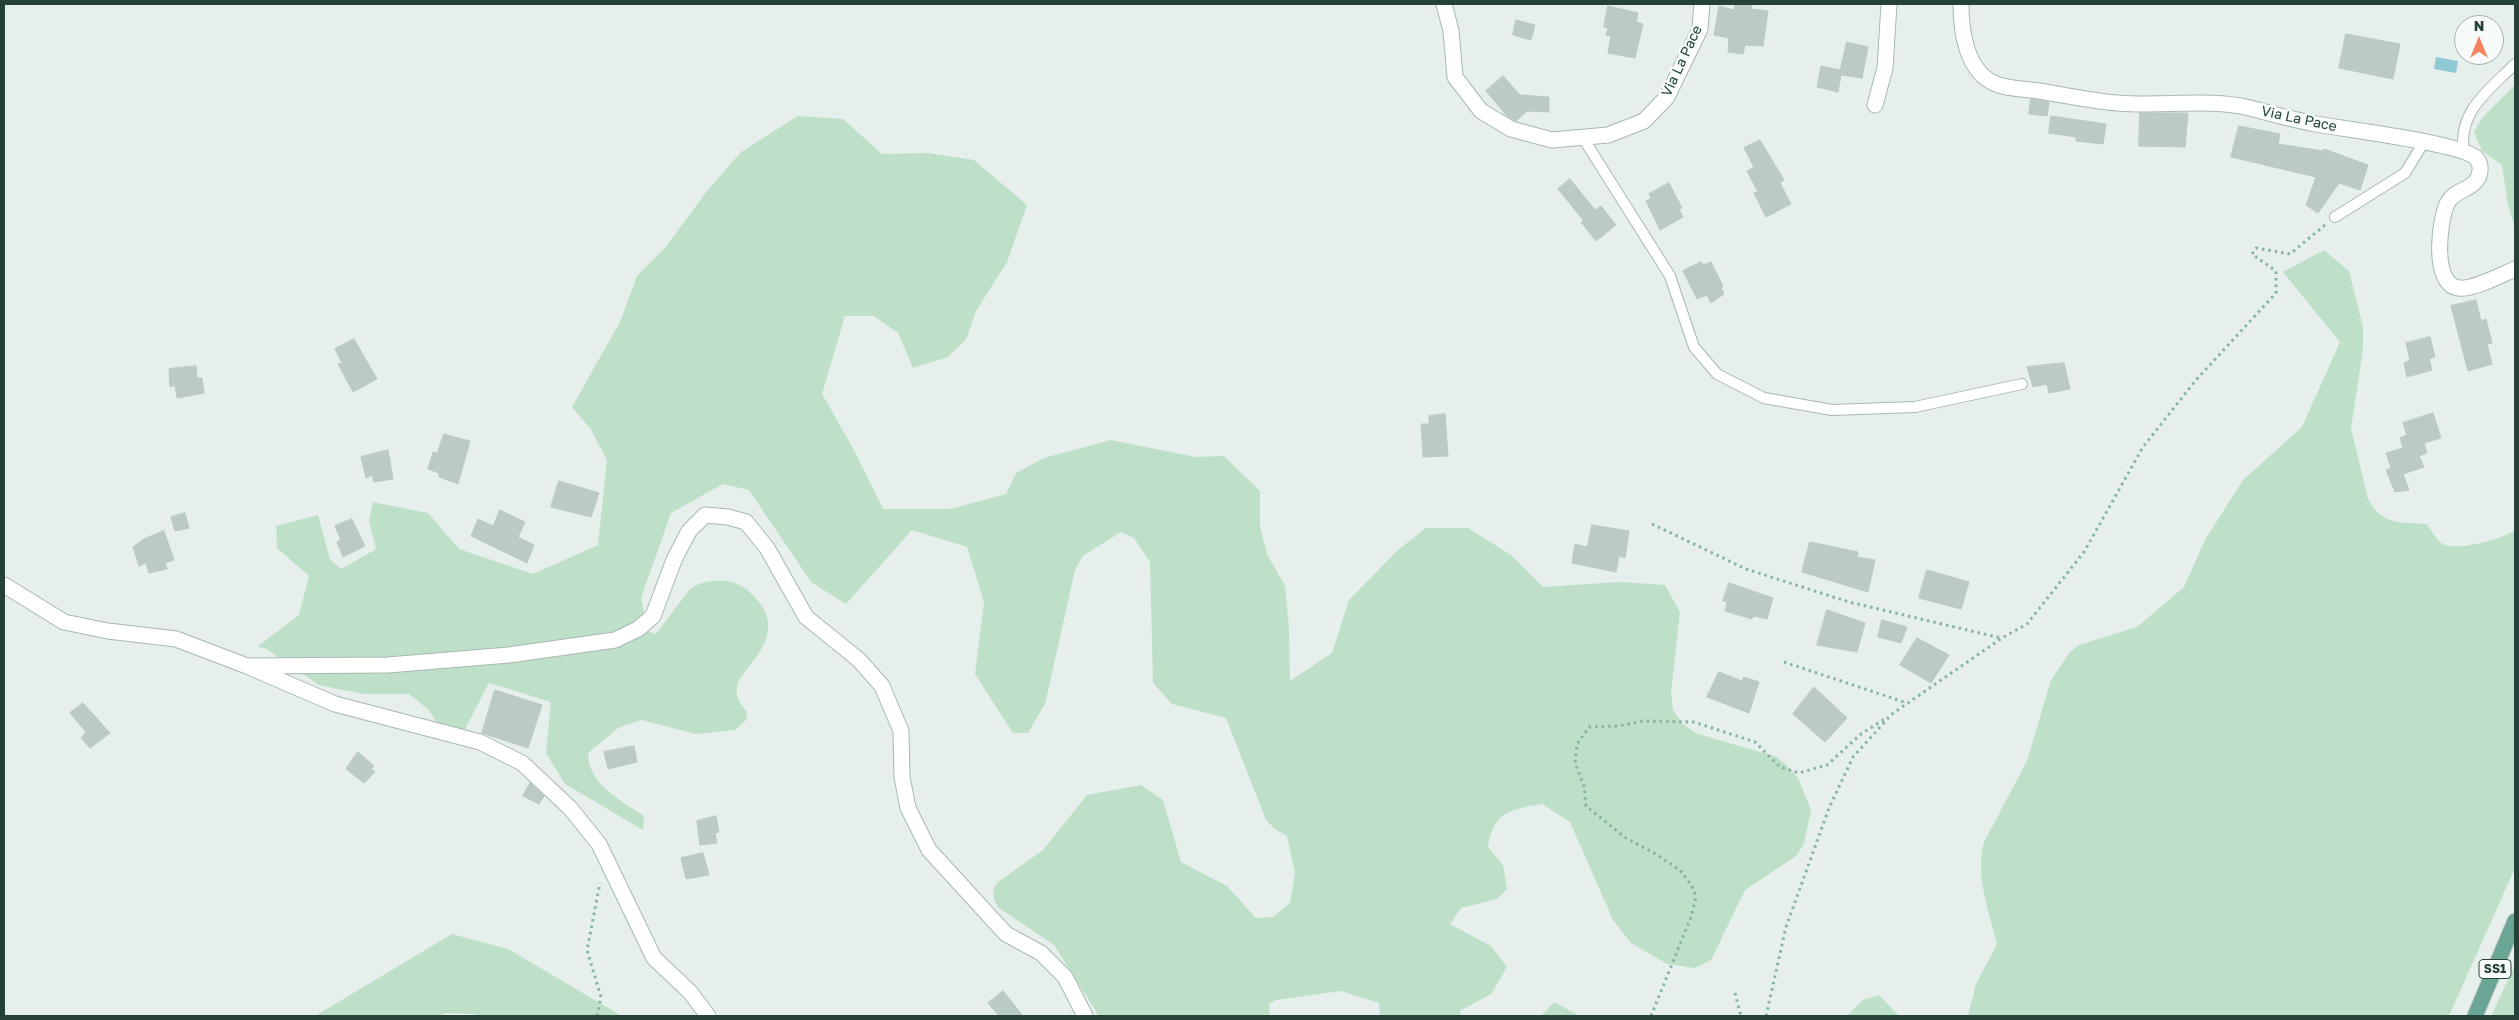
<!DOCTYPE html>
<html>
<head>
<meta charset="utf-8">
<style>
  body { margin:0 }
  #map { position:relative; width:2519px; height:1020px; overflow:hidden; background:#e6efeb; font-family:"Golos Text",sans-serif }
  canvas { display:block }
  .frame { position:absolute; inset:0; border:5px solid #24423a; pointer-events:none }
  .north { position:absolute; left:2454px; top:15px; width:50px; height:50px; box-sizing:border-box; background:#f7fbf9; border:1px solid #a3b1ad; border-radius:50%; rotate:0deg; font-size:14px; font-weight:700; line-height:20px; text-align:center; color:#24423a }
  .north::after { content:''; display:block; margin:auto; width:18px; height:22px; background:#f4845f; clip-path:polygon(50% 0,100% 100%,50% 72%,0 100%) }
</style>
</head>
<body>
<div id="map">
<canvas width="2519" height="1020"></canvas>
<div class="frame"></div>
<div class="north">N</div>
</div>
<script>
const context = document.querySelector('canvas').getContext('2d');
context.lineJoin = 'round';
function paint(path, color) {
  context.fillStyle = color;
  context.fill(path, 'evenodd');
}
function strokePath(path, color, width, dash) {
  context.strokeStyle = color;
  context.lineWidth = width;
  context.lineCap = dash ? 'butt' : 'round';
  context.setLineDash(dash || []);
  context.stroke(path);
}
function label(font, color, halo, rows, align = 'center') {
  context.font = font + ' "Golos Text",sans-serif';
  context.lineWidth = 5;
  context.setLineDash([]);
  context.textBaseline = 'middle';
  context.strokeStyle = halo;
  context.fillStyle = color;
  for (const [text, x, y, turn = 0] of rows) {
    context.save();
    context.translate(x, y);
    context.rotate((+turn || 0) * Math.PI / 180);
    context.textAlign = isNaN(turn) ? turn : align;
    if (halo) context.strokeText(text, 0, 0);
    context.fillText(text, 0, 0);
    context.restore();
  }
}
const green = new Path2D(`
  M2515 85V229L2508 205 2502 165 2482 151 2474 132 2482 118Z
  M798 116 843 119 882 154 928 153 974 160 1027 205 1007 262 976 311 966 339 948 357 913 368 898 333 874 316H845L822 394 854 450 883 509H950L1006 494 1016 473 1044 458 1111 440 1196 457 1224 456 1260 491V527L1267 554 1285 586 1289 628 1290 681 1332 653 1349 600 1398 550 1426 528H1468L1511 555 1543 587 1620 582 1665 585 1680 612 1671 693 1673 710 1682 723 1695 733 1777 757 1788 767 1798 778 1811 810 1804 844 1796 856 1745 890 1711 960 1695 968 1667 964 1631 943 1613 920 1570 822 1542 804C1511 809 1493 812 1488 847L1503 865 1507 889 1497 899 1461 908 1450 924 1491 946 1507 967 1491 994 1460 1011V1016H1380L1379 1003 1341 991 1276 1000 1269 1004 1270 1016H1099L1054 945 999 908C992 899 991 891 998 882L1043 850 1087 795 1141 785 1163 800 1181 862 1227 886 1256 918 1273 917 1290 903 1295 873 1287 836 1275 829 1266 820 1226 718 1172 704 1153 683 1150 562 1134 538 1121 532 1083 556 1075 570 1045 704 1028 733H1013L975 674 984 602 967 547 912 530 846 604 811 582 749 490 723 484 671 513 641 598 648 631 656 634 690 589C702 581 712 580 726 581 740 583 749 590 758 601 779 626 764 648 747 669 744 674 738 679 737 685 735 697 740 703 747 712L746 720 735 730 696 734 641 720 618 728 588 753C588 785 621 800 644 816L643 830 565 784 546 753 551 702 489 683 464 731 436 722 429 710 409 694H363L319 685 265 648 257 647 299 615 309 576 277 548 276 526 318 515 330 559 341 569 376 549 369 521 373 502 428 513 459 549 533 574 598 545 607 460 590 428 572 407 620 322 637 276 665 248 707 191 741 152Z
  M2324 250 2349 271 2363 327V349L2351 428 2368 499C2382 526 2401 522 2427 524 2431 530 2436 539 2441 543 2455 553 2502 539 2515 530V868L2449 1016H1968L1976 984 1997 944C1989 911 1975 876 1984 842L2027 761 2051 680 2070 652 2079 645 2137 627 2184 587 2205 540 2243 480 2302 427 2340 342 2283 272Z
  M452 934 508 949 622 1016H477L475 1014 445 1013 439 1016H315Z
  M2515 965V1016H2491Z
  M1879 995 1899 1016H1847L1863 1000Z
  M1554 1002 1580 1016H1541Z`);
const water = new Path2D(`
  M2436 57 2458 61 2456 73 2434 69Z`);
const building = new Path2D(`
  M1735 4H1752L1751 9 1768 11 1763 46 1745 45 1743 54 1728 52 1729 38 1714 35 1719 6 1734 10Z
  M1608 6 1638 13 1636 22 1643 24 1635 58 1608 53 1611 36 1606 35 1608 28 1604 27Z
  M1516 20 1535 25 1531 40 1513 35Z
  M2346 34 2400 44 2393 79 2339 68Z
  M1847 42 1868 47 1862 78 1841 75 1838 92 1817 87 1821 66 1840 70Z
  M1503 76 1520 95 1549 97V112L1527 111 1516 121 1507 116 1486 91Z
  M2031 99 2049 102 2047 116 2029 114Z
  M2140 113H2188L2185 147 2139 146Z
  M2051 116 2106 124 2103 144 2076 141V137L2049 133Z
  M2239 126 2280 134 2278 144 2323 151 2324 149 2368 165 2360 190 2339 183 2318 213 2306 205 2316 177 2231 157Z
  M1760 140 1784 180 1780 183 1791 204 1766 217 1754 193 1758 192 1747 171 1754 167 1744 148Z
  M1570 179 1595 210 1601 206 1616 225 1596 241 1581 222 1584 221 1558 189Z
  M1669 183 1682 208 1679 209 1683 217 1660 230 1646 201 1651 198 1649 194Z
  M1701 262 1703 265 1711 262 1723 286 1721 288 1724 294 1711 303 1707 295 1697 299 1683 271Z
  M2476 300 2481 321 2486 319 2492 343 2487 344 2492 364 2468 371 2451 306Z
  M2430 337 2435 357 2429 359 2432 370 2407 377 2404 363 2410 360 2406 343Z
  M354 339 377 379 353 392 338 364 342 363 335 349Z
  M2064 363 2070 389 2049 393 2047 384 2033 387 2027 367Z
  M196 366 197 378H202L204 393 177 398 175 385 170 387 169 369Z
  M2433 413 2441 438 2424 443 2427 453 2419 456 2424 467 2403 474 2409 490 2395 492 2386 470 2391 468 2386 453 2403 448 2400 438 2407 435 2403 423Z
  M1445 414 1448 456 1423 457 1421 424H1429V416Z
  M444 434 470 441 458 484 439 477V473L428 469 433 452 437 453Z
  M388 450 393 479 374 482 372 475 366 478 361 457Z
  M559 481 599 493 591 517 551 507Z
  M500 510 525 522 518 537 534 545 527 563 471 536 478 519 493 526Z
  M185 513 189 528 175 531 171 517Z
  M352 519 365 546 343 557 337 542 341 540 335 526Z
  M1592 525 1629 531 1625 558 1619 556 1616 572 1572 563 1575 544 1587 547Z
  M164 531 174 560 165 563 167 569 149 573 146 563 139 566 133 547 144 539Z
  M1810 542 1858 552 1857 557 1875 560 1868 592 1802 572Z
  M1927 570 1969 582 1961 609 1919 598Z
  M1729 583 1773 598 1767 619 1754 616 1752 619 1725 611 1727 601H1723Z
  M1827 610 1865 623 1857 652 1817 645Z
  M1882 620 1907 627 1901 643 1878 637Z
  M1917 638 1949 655 1931 683 1900 665Z
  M1719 672 1742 681 1744 677 1759 682 1749 713 1707 697Z
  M1814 687 1847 718 1825 742 1793 714Z
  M495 690 542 705 528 748 482 733Z
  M83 703 110 733 90 748 81 738 86 732 70 713Z
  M634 746 637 762 608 769 604 752Z
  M358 752 374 766 371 769 375 772 364 783 346 769Z
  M530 783 544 796 539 804 523 796Z
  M716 816 719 832 715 833 717 843 700 845 697 821Z
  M703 853 709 875 686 879 681 858Z
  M1003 991 1023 1016H999L988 1003Z`);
const path = new Path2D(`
  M1652 524 1746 569 1849 602 2001 638
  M1784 662 1907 703
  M1735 993 1741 1016
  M597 1016 601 997 587 950 600 883
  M1651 1016 1691 917 1696 897 1692 886 1680 870 1654 853 1626 838 1586 806 1584 786 1575 763 1577 744 1589 727 1619 726 1643 721 1694 722 1755 742 1780 767 1799 773 1827 765 1861 734 1888 717
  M1766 1016 1786 927 1829 808 1853 757 1892 714 2002 638 2027 624 2084 552 2143 447 2196 380 2276 293V271L2252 254 2256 248 2290 254 2325 225`);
const service = new Path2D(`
  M1583 138 1670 276 1694 347 1717 374 1764 398 1832 410 1915 407 2022 384
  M2464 152C2457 112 2489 90 2515 64
  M2335 217 2405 173 2424 142`);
const minor = new Path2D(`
  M1444 4 1451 31 1455 77 1481 111 1511 129 1552 140 1608 135 1644 121 1667 97 1700 29 1702 4
  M1961 4C1961 31 1966 72 1996 84 2008 89 2026 89 2039 91 2065 95 2092 101 2118 103 2162 107 2208 98 2250 108 2272 114 2294 120 2316 124 2343 129 2462 143 2476 158 2482 164 2481 175 2476 181 2469 190 2454 191 2448 202 2439 219 2431 285 2459 288 2473 290 2501 275 2515 269
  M1875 105 1885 68 1889 4
  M4 585 64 622 108 631 176 639 247 666 335 704 480 742 522 763 570 808 599 844 654 958 690 992 708 1016
  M247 666 388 665 509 655 615 640 638 629 653 616 674 560 689 531 705 515 728 517 746 522 767 548 806 617 859 660 882 686 901 731 902 777 908 808 929 850 1006 934 1041 953 1065 977 1085 1016`);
const primary = new Path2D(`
  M2475 1016 2515 921`);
const shields = [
  [2495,969,32]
];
const shieldNames = [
  ["SS1",2495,969]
];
const streetNames = [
  ["Via La Pace",1682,61,-65],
  ["Via La Pace",2299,119,12]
];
paint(green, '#bfe0c8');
paint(water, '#8ec9d4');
paint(building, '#bbcac4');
strokePath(building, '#b8c9c2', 1);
strokePath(service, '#a8b8b2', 12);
strokePath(minor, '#a8b8b2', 17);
strokePath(primary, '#c2cac8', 17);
strokePath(path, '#86b3a5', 3, [2.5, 4]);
strokePath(service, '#fff', 10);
strokePath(minor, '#fff', 15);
strokePath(primary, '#6aa596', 15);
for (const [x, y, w] of shields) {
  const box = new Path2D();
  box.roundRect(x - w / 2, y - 9.5, w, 19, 4);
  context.fillStyle = '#f7fbf9';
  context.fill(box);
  strokePath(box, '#24423a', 1);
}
label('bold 12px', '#24423a', null, shieldNames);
label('14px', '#24423a', '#f7fbf9', streetNames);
</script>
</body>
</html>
